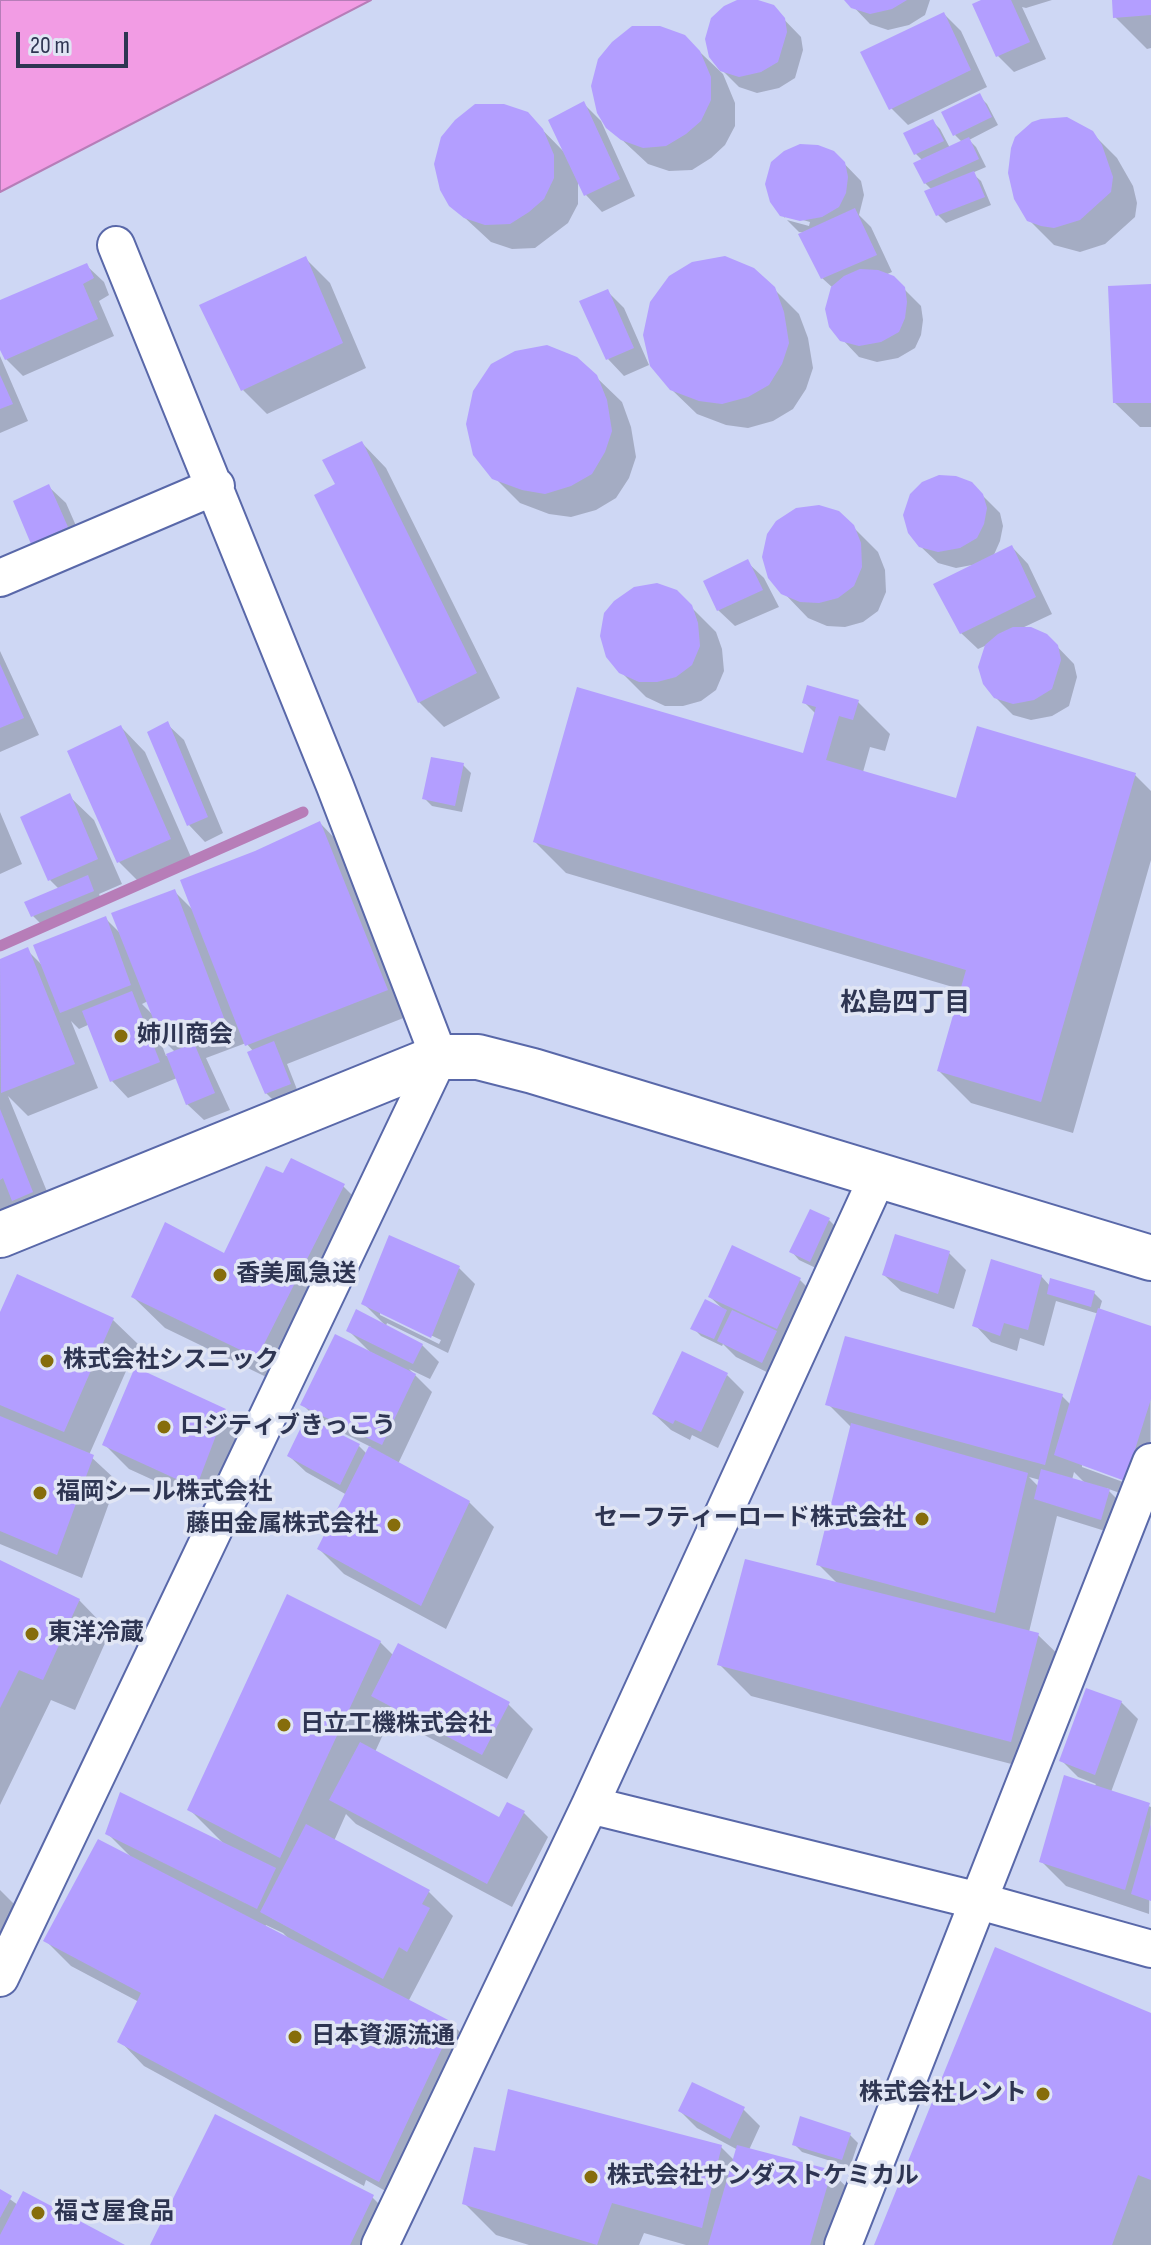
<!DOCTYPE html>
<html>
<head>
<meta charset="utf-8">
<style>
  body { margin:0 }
  #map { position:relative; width:1151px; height:2245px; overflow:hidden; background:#ced7f4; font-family:"Sofia Sans Condensed",sans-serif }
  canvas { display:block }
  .scale { position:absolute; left:16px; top:32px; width:112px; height:36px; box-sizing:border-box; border:4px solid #2e3552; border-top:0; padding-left:10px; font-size:24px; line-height:28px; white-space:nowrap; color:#2e3552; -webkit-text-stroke:6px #e0e5f4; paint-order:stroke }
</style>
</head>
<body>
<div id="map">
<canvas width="1151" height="2245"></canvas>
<div class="scale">20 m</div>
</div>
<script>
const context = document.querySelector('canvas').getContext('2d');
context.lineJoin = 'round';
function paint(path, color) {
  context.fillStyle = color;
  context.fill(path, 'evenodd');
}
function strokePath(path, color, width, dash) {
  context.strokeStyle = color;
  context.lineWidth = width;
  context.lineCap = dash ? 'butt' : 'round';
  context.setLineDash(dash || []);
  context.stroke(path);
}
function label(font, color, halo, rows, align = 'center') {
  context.font = font + ' "Sofia Sans Condensed","Noto Sans JP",sans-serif';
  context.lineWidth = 7;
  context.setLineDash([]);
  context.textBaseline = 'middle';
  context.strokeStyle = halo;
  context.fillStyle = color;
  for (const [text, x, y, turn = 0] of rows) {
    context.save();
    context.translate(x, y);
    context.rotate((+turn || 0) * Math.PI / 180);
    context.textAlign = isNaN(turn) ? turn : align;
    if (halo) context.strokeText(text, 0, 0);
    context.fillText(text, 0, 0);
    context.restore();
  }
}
const water = new Path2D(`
  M0 0H371L0 192Z`);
const shadow = new Path2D(`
  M847 0H930L925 15 909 25 888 30 870 24Z
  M986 0H1052L1026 8 1022 7 1046 59 1014 72 998 56Z
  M1114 0H1151V48L1147 49 1115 17Z
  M772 7 801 37 803 50 795 78 779 88 757 93 739 87 722 70Z
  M944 14 961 31 987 87 908 125 891 108Z
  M684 37 723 74 735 103V126L725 145 711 158 692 170 669 171 648 164 605 124Z
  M979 96 987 104 998 125 969 140 976 147 986 167 972 173 981 181 991 205 946 223 938 215 932 190 925 183 923 161 915 153 932 121 940 129 950 148 962 142 955 135Z
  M584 104 601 121 635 196 602 212 586 195 578 179V204L568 223 535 248 512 249 491 242 451 205 527 114 565 153Z
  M1092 133 1117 158 1133 186 1137 203 1135 217 1105 244 1080 252 1054 245 1029 220Z
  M833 152 861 181 864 195 859 215 871 227 892 272 885 275 892 277 921 306 923 320 921 335 915 348 898 358 877 362 859 357 842 339 833 288 822 278 805 233 799 232 787 220 809 226 810 222 785 215V218L782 214Z
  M306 259 330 283 366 368 267 414 243 390Z
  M87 266 104 282 109 295 99 301 114 336 23 376 6 359 0 345V303Z
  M1151 286V427H1140L1115 403Z
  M773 288 799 314 808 338 813 368 806 389 793 409 773 421 748 428 726 425 697 414 671 389Z
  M607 291 624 308 649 365 624 376 608 359Z
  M0 356 28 421 0 433Z
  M596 377 622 402 631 427 636 457 629 478 616 498 596 510 571 517 549 514 520 503 494 477Z
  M362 443 386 468 500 698 444 727 419 702 337 485Z
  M971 484 1000 513 1003 526 1000 541 993 557 1012 547 1028 564 1052 614 1020 629 1046 635 1074 664 1077 677 1069 706 1052 716 1031 720 1013 715 995 697 987 645 978 649 961 633 972 565 956 568 938 563 920 546Z
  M49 487 66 503 84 544 50 559 33 543Z
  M838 512 878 552 885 570 886 592 878 611 863 622 845 627 827 626 808 618 783 592Z
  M747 562 764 578 779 607 735 626 718 610Z
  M676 592 716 632 722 649 724 671 716 690 701 701 683 706H665L646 697 620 671Z
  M0 651 39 735 0 752Z
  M804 702H858L890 734 885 751 870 747 863 772 957 800 1135 775 1151 791V860L1073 1133 971 1103 939 1071 963 990 566 873 535 842 804 755 816 714Z
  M167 724 184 740 223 833 205 842 189 825Z
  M121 727 145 752 194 864 143 886 118 861Z
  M463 765 471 773 462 812 432 806 424 798Z
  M69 796 94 820 122 884 99 894 101 899 41 924 33 916 59 889 50 880 23 818Z
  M0 812 22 864 0 874Z
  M320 823 344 848 411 1015 287 1064 298 1092 274 1101 266 1093 254 1052 246 1043 206 1058 230 1110 204 1120 187 1104 177 1078 128 1098 112 1081 90 1024 79 1029 71 1021 98 1088 28 1116 8 1096 57 1216 0 1214V961L27 950 43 966 105 918 122 935 174 891 195 912 256 853ZM148 1001 154 1016 142 1004ZM158 1035 175 1052 166 1056Z
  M284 1176 343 1186 375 1218 289 1388 165 1328 133 1297 225 1256Z
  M829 1220 837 1228 818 1269 799 1260 792 1252Z
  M949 1253 966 1270 954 1309 901 1291 884 1275Z
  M459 1268 475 1284 448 1353 387 1323 386 1326 363 1303ZM380 1311 441 1340 439 1344 380 1315Z
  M1041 1276 1050 1286 1094 1293 1102 1301 1099 1311 1151 1328 1150 1504 1106 1488 1126 1508 1118 1535 1057 1516 1029 1632 1038 1635 1070 1666 1042 1772 751 1696 719 1664 839 1585 818 1564 852 1428 828 1404 1062 1396 1071 1405 1099 1314 1056 1301 1044 1346 1020 1338 1017 1351 991 1342 975 1325ZM1082 1463 1136 1483 1134 1486 1082 1467ZM1074 1472 1087 1485 1072 1480ZM1029 1477 1040 1480 1039 1487Z
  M800 1280 816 1296 779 1378 736 1357 723 1344 722 1346 701 1336 693 1328 724 1310 710 1297Z
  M0 1317 113 1320 138 1344 89 1455 117 1481 82 1578 0 1544Z
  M348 1330 422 1345 439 1362 430 1379 409 1369 432 1392 398 1464 469 1502 494 1527 446 1629 344 1574 319 1549 347 1495 306 1472 289 1456 307 1419 359 1446 367 1454 371 1447 319 1421 302 1404 372 1354Z
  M727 1375 744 1392 718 1448 692 1435 690 1440 671 1430 654 1414Z
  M225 1411 250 1436 221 1511 129 1469 104 1444Z
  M0 1562 79 1600 110 1632 75 1710 51 1700 0 1805Z
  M380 1642 394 1656 508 1704 533 1729 507 1779 398 1721 392 1715 375 1752 500 1820 524 1813 548 1837 512 1907 356 1824 346 1814 334 1841 429 1892 453 1916 408 2002 453 2025 470 2042 396 2197 366 2180 364 2186 144 2066 120 2041 139 2002 71 1966 46 1941 131 1857 108 1834 224 1844 189 1809ZM266 1925 283 1933 290 1940 264 1928Z
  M1121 1702 1138 1719 1111 1792 1151 1807 1149 1914 1066 1886 1041 1861 1096 1784 1078 1777 1061 1760Z
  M0 1890 24 1914 0 1969Z
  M1151 2015V2245H876Z
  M743 2109 760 2126 749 2150 831 2172 856 2196 842 2245H686L644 2233 639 2245H529L496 2235 464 2203 497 2153 721 2147 735 2161 738 2150 697 2128 680 2111Z
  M850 2135 858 2143 850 2167 802 2152 794 2144Z
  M0 2192 18 2205 121 2245H0Z
  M372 2197 404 2229 396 2245H152Z`);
const stream = new Path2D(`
  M0 946 303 812`);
const building = new Path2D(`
  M737 0H758L774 5 785 18 787 32 778 62 761 72 739 77 720 71 709 57 705 39 711 18 724 6Z
  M844 0H907L892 9 870 14 851 8Z
  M981 0H1011L1030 42 996 57 972 4Z
  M1112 0H1151V15L1113 18Z
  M944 12 971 70 889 110 860 52Z
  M632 26H660L685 35 700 51 711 77V100L701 121 686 134 666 146 643 148 621 140 606 128 597 113 591 86 598 59 612 42Z
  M980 93 992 117 953 136 941 112Z
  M584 101 620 179 584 196 548 120Z
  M475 104H504L528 112 543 129 554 155V178L544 199 529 212 510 224 485 225 464 218 449 206 440 190 434 164 441 137 455 120Z
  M1067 117 1093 131 1102 145 1113 177 1111 192 1080 220 1054 228 1041 226 1027 221 1014 199 1008 173 1011 148 1015 137 1032 122 1041 119Z
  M933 119 944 141 914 155 903 133Z
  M969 137 979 159 924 184 913 163Z
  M800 144 818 145 834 151 845 162 848 177 846 193 839 207 822 217 800 221 780 216 770 202 765 184 771 162 784 151Z
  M974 171 985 197 936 216 924 191Z
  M855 208 877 255 821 279 798 234Z
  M306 256 343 343 241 391 199 305Z
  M725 256 754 268 775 287 784 312 789 343 782 364 769 385 748 397 722 404 699 401 670 390 650 366 643 335 650 302 669 276 692 262Z
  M87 263 94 278 83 284 98 319 5 360 0 350V300Z
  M860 269 878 270 894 276 905 287 907 302 905 318 899 332 881 342 859 346 840 341 829 327 825 309 831 287 844 276Z
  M1151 284V403H1113L1108 286Z
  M608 289 634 348 606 360 579 301Z
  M547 345 577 357 597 375 607 400 612 431 605 452 592 474 571 486 545 494 522 490 492 479 473 455 466 424 473 391 491 364 515 351Z
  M0 375 13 404 0 409Z
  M362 441 477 673 418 703 314 495 335 484 322 460Z
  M939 475 956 476 972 482 983 494 987 508 984 524 977 538 960 548 938 552 919 547 908 533 903 515 910 494 922 482Z
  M49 484 68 527 31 544 13 501Z
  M819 505 839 511 854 525 861 543 862 567 854 586 838 598 819 603 800 602 781 594 768 578 762 557 767 534 776 521 796 508Z
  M1012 545 1036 597 960 634 933 584Z
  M748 559 763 590 717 611 703 581Z
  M657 583 677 590 692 605 698 623 700 646 692 665 676 677 657 682H639L619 673 606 657 600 636 604 613 614 601 634 587Z
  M1013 627H1031L1047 634 1058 645 1061 660 1052 689 1034 700 1013 704 994 698 983 684 978 667 985 645 998 634Z
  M0 664 24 718 0 728Z
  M807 685 859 700 853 720 839 716 826 760 956 798 977 726 1136 773 1041 1102 937 1071 966 970 533 842 577 687 803 753 816 707 802 703Z
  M168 721 208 817 187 826 147 732Z
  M121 725 171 839 117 863 67 751Z
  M431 757 464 763 455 806 422 799Z
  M70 793 98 859 48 881 20 817Z
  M320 821 388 990 245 1046 180 880 255 851Z
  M88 875 94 891 31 917 24 902Z
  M175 889 224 1018 162 1041 111 913Z
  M106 916 131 985 60 1013 33 945Z
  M28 947 75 1064 1 1093 0 959Z
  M132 991 160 1062 110 1082 82 1011Z
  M274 1041 291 1084 265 1094 247 1052Z
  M194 1043 215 1093 186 1105 166 1054Z
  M0 1109 33 1192 12 1201 3 1178 0 1180Z
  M291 1158 345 1184 257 1358 131 1297 165 1222 224 1253 266 1166 283 1173Z
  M810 1209 830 1218 810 1262 789 1252Z
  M895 1234 950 1251 938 1294 882 1275Z
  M389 1235 460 1266 431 1338 361 1304Z
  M732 1245 801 1278 777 1329 708 1297Z
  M991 1259 1042 1275 1028 1330 1004 1323 1000 1336 972 1326Z
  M17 1274 114 1318 64 1432 0 1405V1312Z
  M1050 1278 1095 1291 1091 1307 1047 1294Z
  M705 1299 727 1310 714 1339 690 1329Z
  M1098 1308 1151 1326V1399L1125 1481 1054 1455Z
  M356 1309 423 1344 413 1364 346 1331Z
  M732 1310 777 1331 762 1363 717 1341Z
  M335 1334 416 1374 382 1445 300 1405Z
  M845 1336 1063 1394 1045 1465 825 1405Z
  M682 1351 728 1373 701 1432 675 1420 673 1424 652 1414Z
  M135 1367 226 1409 196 1488 102 1445Z
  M0 1416 94 1455 57 1555 0 1531Z
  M306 1417 360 1444 340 1485 287 1456Z
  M851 1423 1028 1473 995 1613 816 1565Z
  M369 1446 470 1501 421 1606 317 1549Z
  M1041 1469 1110 1489 1101 1520 1034 1499Z
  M745 1559 1039 1633 1011 1742 717 1665Z
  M0 1560 80 1599 43 1680 19 1670 0 1708Z
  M287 1594 381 1641 280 1858 187 1810Z
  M398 1643 510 1702 482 1755 371 1696Z
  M1086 1688 1122 1701 1095 1775 1059 1761Z
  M360 1742 499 1817 507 1802 525 1811 487 1884 329 1800Z
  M1064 1775 1150 1803 1125 1890 1039 1862Z
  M120 1792 276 1868 257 1909 105 1834Z
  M306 1824 430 1890 422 1904 430 1908 407 1952 399 1947 383 1979 260 1912Z
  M1151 1824V1901L1131 1894Z
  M98 1839 454 2023 379 2182 117 2042 141 1993 43 1941Z
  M995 1947 1151 2013V2180L1138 2175 1112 2245H874Z
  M692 2082 745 2107 730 2139 678 2111Z
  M508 2089 722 2145 702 2228 612 2203 597 2245 462 2204 474 2147 495 2151Z
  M215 2114 374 2195 350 2245H150Z
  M800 2116 851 2133 842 2160 792 2145Z
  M737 2145 832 2170 810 2245H708Z
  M0 2189 12 2196 0 2218Z
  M23 2191 125 2245H0V2235Z`);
const minor = new Path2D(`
  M0 578 216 486
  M590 1805 979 1901 1151 1949
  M0 1978 439 1057 335 786 116 245
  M380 2245 590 1805 878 1176
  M843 2245 1151 1462`);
const tertiary = new Path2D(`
  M0 1235 439 1057H478L533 1071 1151 1258`);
const markers = [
  [121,1036,8,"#866d0b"],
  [220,1275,8,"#866d0b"],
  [47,1361,8,"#866d0b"],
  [164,1427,8,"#866d0b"],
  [40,1493,8,"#866d0b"],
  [922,1519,8,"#866d0b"],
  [394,1525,8,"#866d0b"],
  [32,1634,8,"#866d0b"],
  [284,1725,8,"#866d0b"],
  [295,2037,8,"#866d0b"],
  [1043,2094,8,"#866d0b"],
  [591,2177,8,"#866d0b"],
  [38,2213,8,"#866d0b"]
];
const poiNames = [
  ["姉川商会",137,1036],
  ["香美風急送",236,1275],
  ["株式会社シスニック",63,1361],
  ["ロジティブきっこう",180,1427],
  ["福岡シール株式会社",56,1493],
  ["セーフティーロード株式会社",906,1519,"right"],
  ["藤田金属株式会社",378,1525,"right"],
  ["東洋冷蔵",48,1634],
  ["日立工機株式会社",300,1725],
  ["日本資源流通",311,2037],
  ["株式会社レント",1027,2094,"right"],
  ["株式会社サンダストケミカル",607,2177],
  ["福さ屋食品",54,2213]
];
const neighbourhoodNames = [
  ["松島四丁目",905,1004]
];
paint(water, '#f29ce4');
strokePath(water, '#b77db8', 2);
paint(shadow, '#0003');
strokePath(stream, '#b77db8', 11);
paint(building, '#b39eff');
strokePath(minor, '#5968a9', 40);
strokePath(tertiary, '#5968a9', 48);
strokePath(minor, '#fff', 36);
strokePath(tertiary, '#fff', 44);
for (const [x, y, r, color] of markers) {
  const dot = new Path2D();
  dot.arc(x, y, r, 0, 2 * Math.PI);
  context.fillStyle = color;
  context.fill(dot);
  strokePath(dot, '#e0e5f4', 3);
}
label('bold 24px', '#2e3552', '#e0e5f4', poiNames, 'left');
label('bold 26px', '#2e3552', '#e0e5f4', neighbourhoodNames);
</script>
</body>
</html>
